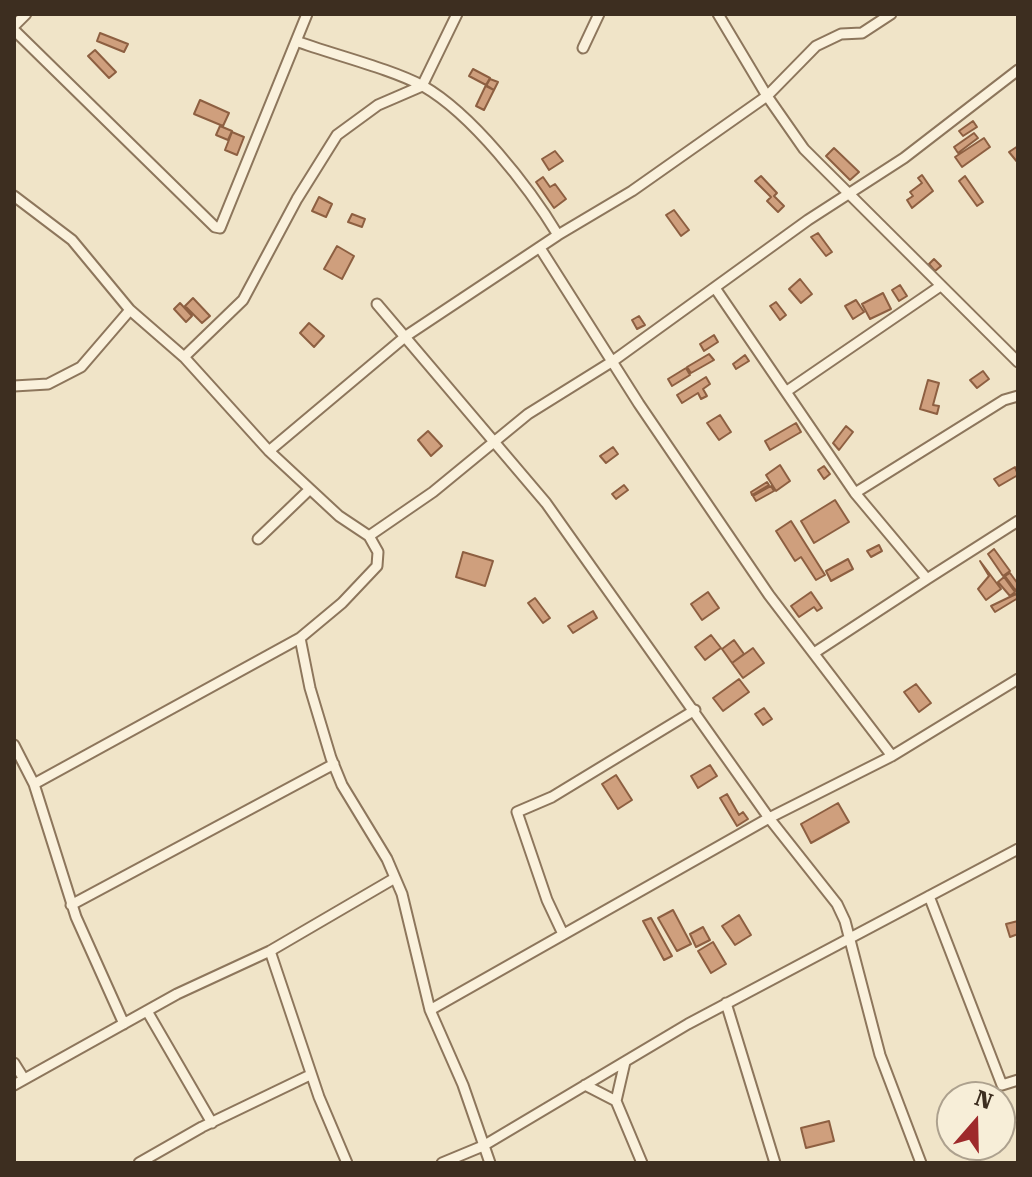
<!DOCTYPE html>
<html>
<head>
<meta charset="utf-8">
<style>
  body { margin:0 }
  #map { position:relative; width:1032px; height:1177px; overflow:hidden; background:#f0e4c8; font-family:"Roboto Serif",serif }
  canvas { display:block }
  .frame { position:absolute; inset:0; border:16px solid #3d2e20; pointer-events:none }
  .north { position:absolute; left:936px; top:1081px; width:80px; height:80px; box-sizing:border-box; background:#f7eed8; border:2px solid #ada18e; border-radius:50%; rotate:20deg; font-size:22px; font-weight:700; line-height:32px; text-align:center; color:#3d2e20 }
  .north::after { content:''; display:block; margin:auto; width:28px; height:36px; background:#9e2a2b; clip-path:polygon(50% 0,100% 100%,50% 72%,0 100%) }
</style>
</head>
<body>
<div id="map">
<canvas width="1032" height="1177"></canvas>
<div class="frame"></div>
<div class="north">N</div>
</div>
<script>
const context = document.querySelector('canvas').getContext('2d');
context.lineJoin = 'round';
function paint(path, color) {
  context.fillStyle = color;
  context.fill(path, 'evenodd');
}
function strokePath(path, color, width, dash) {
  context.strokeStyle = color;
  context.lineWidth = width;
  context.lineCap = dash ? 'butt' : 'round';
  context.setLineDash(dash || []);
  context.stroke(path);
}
const building = new Path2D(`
  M100 33 128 44 124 52 97 41Z
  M95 50 116 72 109 78 88 56Z
  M473 69 490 78 486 85 469 76Z
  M490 79 498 82 494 90 486 86Z
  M486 85 494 90 484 110 476 106Z
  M200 100 229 113 223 126 194 114Z
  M973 121 977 127 963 136 959 131Z
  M220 126 232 131 228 140 216 135Z
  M232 132 244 137 237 155 225 150Z
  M974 133 978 138 958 153 954 147Z
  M984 138 990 147 962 167 955 157Z
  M1018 146V163L1009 152Z
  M834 148 859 172 850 180 826 156Z
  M555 151 563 161 549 170 542 159Z
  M922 175 933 191 912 208 907 200 913 196 910 192 922 183 918 178Z
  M761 176 777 193 774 196 784 206 778 212 767 201 771 197 755 181Z
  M965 176 983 202 977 206 959 181Z
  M543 177 550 187 555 184 566 199 554 208 536 182Z
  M319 197 332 204 326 217 312 211Z
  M674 210 689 230 681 236 666 215Z
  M352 214 365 219 362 227 348 222Z
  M818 233 832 252 826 256 811 237Z
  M337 246 354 256 342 279 324 269Z
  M934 259 941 266 935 271 929 264Z
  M800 279 812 294 801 303 789 289Z
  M900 285 907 296 899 301 892 290Z
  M883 293 891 309 870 319 862 304Z
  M193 298 210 316 202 323 185 306Z
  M856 300 864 312 853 319 845 306Z
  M776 302 786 315 780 320 770 306Z
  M180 303 192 316 186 322 174 309Z
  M639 316 645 325 637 329 632 320Z
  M309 323 324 336 314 347 300 333Z
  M714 335 718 342 704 351 700 344Z
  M709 354 714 360 691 373 687 367Z
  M745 355 749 361 736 369 733 364Z
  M686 368 690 375 672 386 668 379Z
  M983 371 989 379 977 388 970 380Z
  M706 377 710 384 703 389 707 396 701 399 698 393 682 403 677 395Z
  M928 380 939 383 933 405 939 406 937 414 920 409Z
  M720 415 731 432 719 440 707 423Z
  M796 423 801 432 770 450 765 441Z
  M846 426 853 432 839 450 833 443Z
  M428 431 442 446 431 456 418 440Z
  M613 447 618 454 606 463 600 456Z
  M780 465 790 481 776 491 766 475Z
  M824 466 830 474 824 479 818 470Z
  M1015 467 1018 475 999 486 994 479Z
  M767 482 769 485 752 495 751 492Z
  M624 485 628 490 616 499 612 494Z
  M771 486 774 491 756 501 753 496Z
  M835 500 849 522 814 543 801 521Z
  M791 521 825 575 816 580 801 557 795 561 776 531Z
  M879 545 882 551 871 557 867 551Z
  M994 549 1010 571 1003 576 988 554Z
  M463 552 493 561 485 586 456 577Z
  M848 559 853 569 831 581 826 571Z
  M980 561 1001 589 986 600 978 589 989 576Z
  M1010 573 1018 584 1016 591 1005 576Z
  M1004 577 1015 592 1010 596 998 582Z
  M708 592 719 608 702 620 691 604Z
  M811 592 822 608 817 611 814 607 799 617 791 606Z
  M1016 594 1018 598 995 612 991 606Z
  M535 598 550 618 543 623 528 603Z
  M593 611 597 618 573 633 568 626Z
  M711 635 721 648 705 660 695 647Z
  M734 640 744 654 732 663 722 649Z
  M753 648 764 663 743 678 732 663Z
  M739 679 749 692 723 711 713 698Z
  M916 684 931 703 919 712 904 692Z
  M764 708 772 719 763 725 755 714Z
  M710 765 717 776 698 788 691 776Z
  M616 775 632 800 618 809 602 784Z
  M727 794 739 815 743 812 748 819 737 826 720 798Z
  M838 803 849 822 811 843 801 824Z
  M673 910 691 944 677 951 658 918Z
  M739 915 751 935 735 945 722 926Z
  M651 918 672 956 664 960 643 921Z
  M1018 921V934L1010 937 1006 924Z
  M703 927 710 940 696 947 690 934Z
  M713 942 726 964 711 973 698 951Z
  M829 1121 834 1141 806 1148 801 1128Z`);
const street = new Path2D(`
  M718 14 767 96 804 149 1018 362
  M14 26 26 14
  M14 30 215 227 220 228 307 14
  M296 41C331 54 392 69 423 86 472 114 529 187 558 235
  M583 48 599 14
  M14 196 72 240 130 310 184 357 269 451 339 516 369 536 433 492 528 414 613 361 808 220 904 158 1018 70
  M540 248 639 404 769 595 892 756
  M715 288 855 493 927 579 1018 521
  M377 304 546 503 769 818 837 904 845 921 880 1055 921 1163
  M184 357 243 300 297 199 337 135 378 105 422 86 457 14
  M14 386 48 384 81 367 130 310
  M787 391 939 287
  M269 451 406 336 558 235 632 191 767 96 816 46 841 34 862 33 891 14
  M855 493 1004 400 1018 396
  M258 539 310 489
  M300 638 310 688 331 758 342 785 387 859 402 894 430 1010 463 1085 490 1163
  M814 653 927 579
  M14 745 34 784 76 917 124 1024
  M34 784 300 638 342 603 377 566 378 552 369 536
  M929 896 1002 1085 1018 1080
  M71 905 334 764
  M563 934 547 900 517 812 552 797 695 710
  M270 951 319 1097 347 1163
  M726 1003 775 1163
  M430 1010 769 818 892 756 1018 679
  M147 1011 212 1123
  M14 1063 24 1079
  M14 1085 177 994 270 951 395 878
  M585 1085 616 1101 642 1163
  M616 1101 625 1062
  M139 1163 202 1127 310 1075
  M442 1163 483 1146 688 1024 1018 849`);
paint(building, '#cf9f7d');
strokePath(building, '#8d5f41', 2);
strokePath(street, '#8d765c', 13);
strokePath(street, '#faf1dc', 9);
</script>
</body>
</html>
